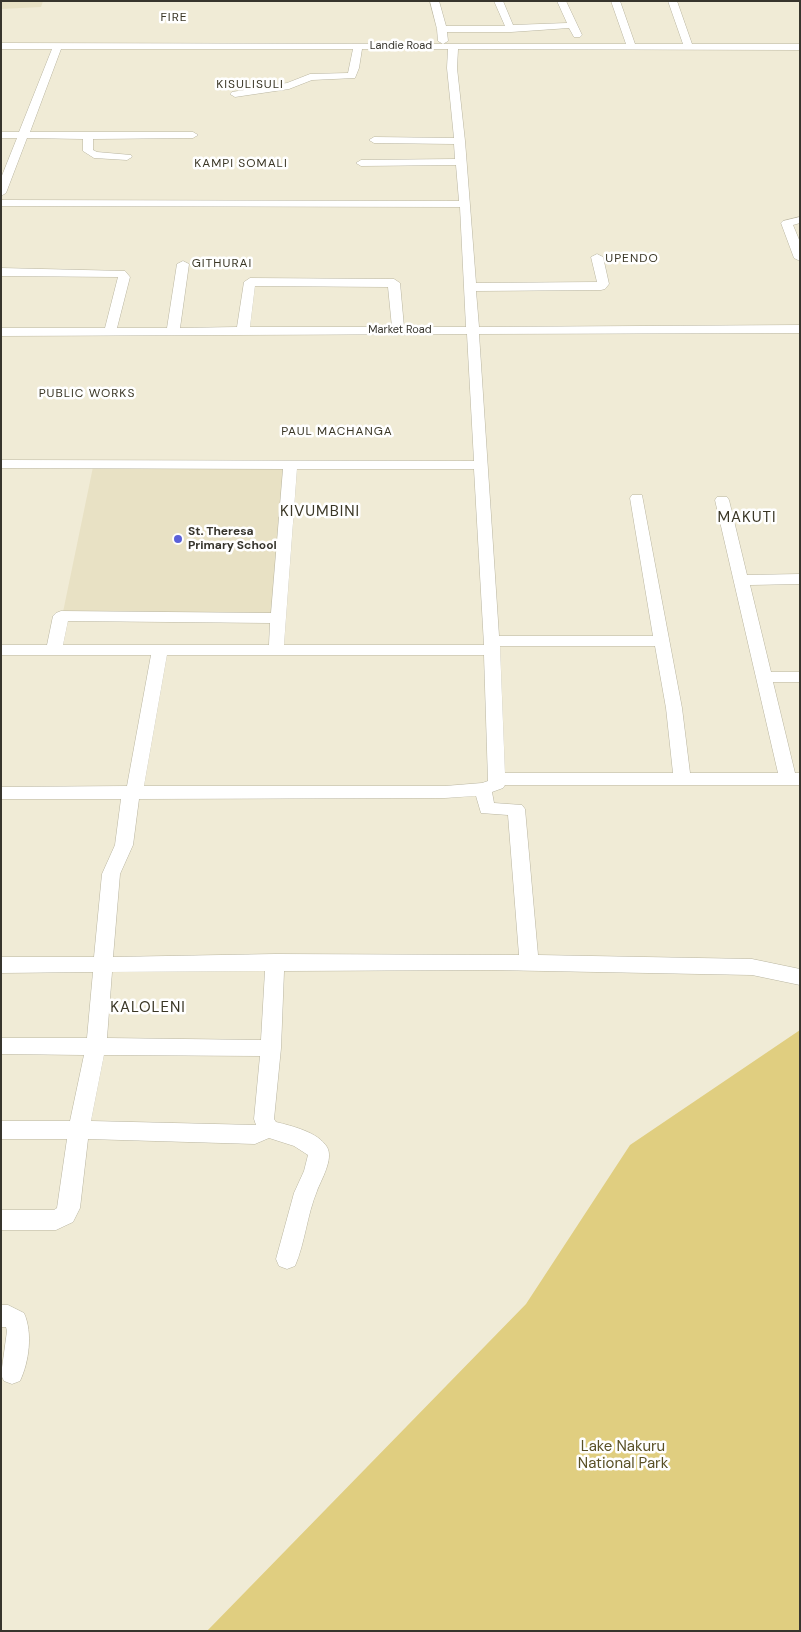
<!DOCTYPE html>
<html>
<head>
<meta charset="utf-8">
<style>
  body { margin:0 }
  #map { position:relative; width:801px; height:1632px; overflow:hidden; background:#f0ebd6; font-family:"DM Sans",sans-serif }
  canvas { display:block }
  .frame { position:absolute; inset:0; border:2px solid #37352d; pointer-events:none }
</style>
</head>
<body>
<div id="map">
<canvas width="801" height="1632"></canvas>
<div class="frame"></div>
</div>
<script>
const context = document.querySelector('canvas').getContext('2d');
context.lineJoin = 'round';
function paint(path, color) {
  context.fillStyle = color;
  context.fill(path, 'evenodd');
}
function strokePath(path, color, width, dash) {
  context.strokeStyle = color;
  context.lineWidth = width;
  context.lineCap = dash ? 'butt' : 'round';
  context.setLineDash(dash || []);
  context.stroke(path);
}
function label(font, color, halo, rows, align = 'center') {
  context.font = font + ' "DM Sans",sans-serif';
  context.lineWidth = 5;
  context.setLineDash([]);
  context.textBaseline = 'middle';
  context.strokeStyle = halo;
  context.fillStyle = color;
  for (const [text, x, y, turn = 0] of rows) {
    context.save();
    context.translate(x, y);
    context.rotate((+turn || 0) * Math.PI / 180);
    context.textAlign = isNaN(turn) ? turn : align;
    if (halo) context.strokeText(text, 0, 0);
    context.fillText(text, 0, 0);
    context.restore();
  }
}
const built = new Path2D(`
  M1 1H43L41 7 1 9Z
  M93 467H285L273 615 63 612Z`);
const green = new Path2D(`
  M800 1030V1631H207L526 1304 630 1145Z`);
const minor = new Path2D(`
  M430 1H439L446 26H505L494 1H503L513 25 567 23 557 1H566L582 35 580 37H574L569 28 511 32H447L448 41 443 44H626L611 1H620L635 44H683L668 1H677L692 44H800V50L458 49 457 68 465 141 476 283 597 282 591 257 597 254 603 257 609 284 605 289 601 290 476 291 479 327 800 325V333L479 334 499 636H653L630 498 632 495H642L682 708 690 773H778L715 500 717 497H727L729 500 747 575 800 574V584L750 585 771 672H800V682H773L795 773H800V785H505L503 788 492 792 494 803 522 805 525 809 538 955 752 959 800 969V985L752 975 492 970 284 971 281 1048 274 1119 276 1122C292 1126 318 1132 327 1147 334 1159 321 1180 317 1191 307 1215 305 1243 295 1266L287 1269 279 1266 276 1259 294 1193 304 1171 308 1155 294 1146 269 1138 255 1144 88 1139 80 1208 73 1222 56 1230H1V1210H54L57 1208 67 1139H1V1121H70L84 1055 1 1054V1038H87L93 972 1 973V957H94L102 874 115 845 121 799H1V787L127 786 151 655H1V645H47L53 616 56 613 61 611 271 613 283 469 1 468V460L474 461 467 334 1 336V328H105L118 277 1 276V268L125 271 130 277 117 328H167L177 264 183 261 189 264 180 328 237 327 244 282 250 278 394 279 400 283 404 327H466L460 207 1 206V200L459 201 456 165 361 166 356 163 361 160 455 159 454 144 374 143 369 140 374 137 454 138 447 68 448 49H362L359 68 355 78 312 80 289 89 235 97 230 94 232 92 287 83 310 74 348 73 353 49H61L30 132H193L198 135 193 138 93 139V150L97 152 131 155 132 157 127 160 94 158 83 151V139L27 138 6 193 1 196V178L17 138H1V132H19L52 49H1V43L443 44 438 41 437 29ZM255 286 388 287 392 327H250ZM297 469H474L484 645H284ZM68 621 270 623 269 645H63ZM500 646H655L666 708 673 773H505ZM167 655H484L488 781 482 783 445 786H144ZM476 796 481 813 508 815 519 955 275 954 113 957 120 874 133 845 139 799 445 798ZM265 971 261 1040 107 1038 112 972ZM104 1055 260 1056 254 1119 256 1125 91 1121Z
  M800 217V223L793 225 800 242V261L794 258 781 223 783 221Z
  M1 1305H8L24 1313C33 1333 29 1362 20 1381L12 1384 4 1381 1 1375 7 1331 6 1327H1Z`);
const markers = [
  [178,539,5,"#5b61d9"]
];
const farStreetnames = [
  ["Landie Road",401,46],
  ["Market Road",400,330]
];
const farQuarternames = [
  ["FIRE",174,18],
  ["KISULISULI",250,85],
  ["KAMPI SOMALI",241,164],
  ["UPENDO",632,259],
  ["GITHURAI",222,264],
  ["PUBLIC WORKS",87,394],
  ["PAUL MACHANGA",337,432]
];
const poiNames = [
  ["St. Theresa",188,532],
  ["Primary School",188,546]
];
const quarterNames = [
  ["KIVUMBINI",320,512],
  ["MAKUTI",747,518],
  ["KALOLENI",148,1008]
];
const nearParknames = [
  ["Lake Nakuru",623,1447],
  ["National Park",623,1464]
];
paint(built, '#e8e1c4');
paint(green, '#e0ce80');
strokePath(minor, '#b9b5a0', 1);
paint(minor, '#fff');
for (const [x, y, r, color] of markers) {
  const dot = new Path2D();
  dot.arc(x, y, r, 0, 2 * Math.PI);
  context.fillStyle = color;
  context.fill(dot);
  strokePath(dot, '#fff', 2);
}
label('11px', '#37352d', '#fff', farStreetnames);
context.letterSpacing = '1px';
label('12px', '#3a3625', '#fff', farQuarternames);
context.letterSpacing = '0px';
label('bold 12px', '#37352d', '#fff', poiNames, 'left');
context.letterSpacing = '1px';
label('15px', '#3a3625', '#fff', quarterNames);
context.letterSpacing = '0px';
label('15px', '#595026', '#fff', nearParknames);
</script>
</body>
</html>
